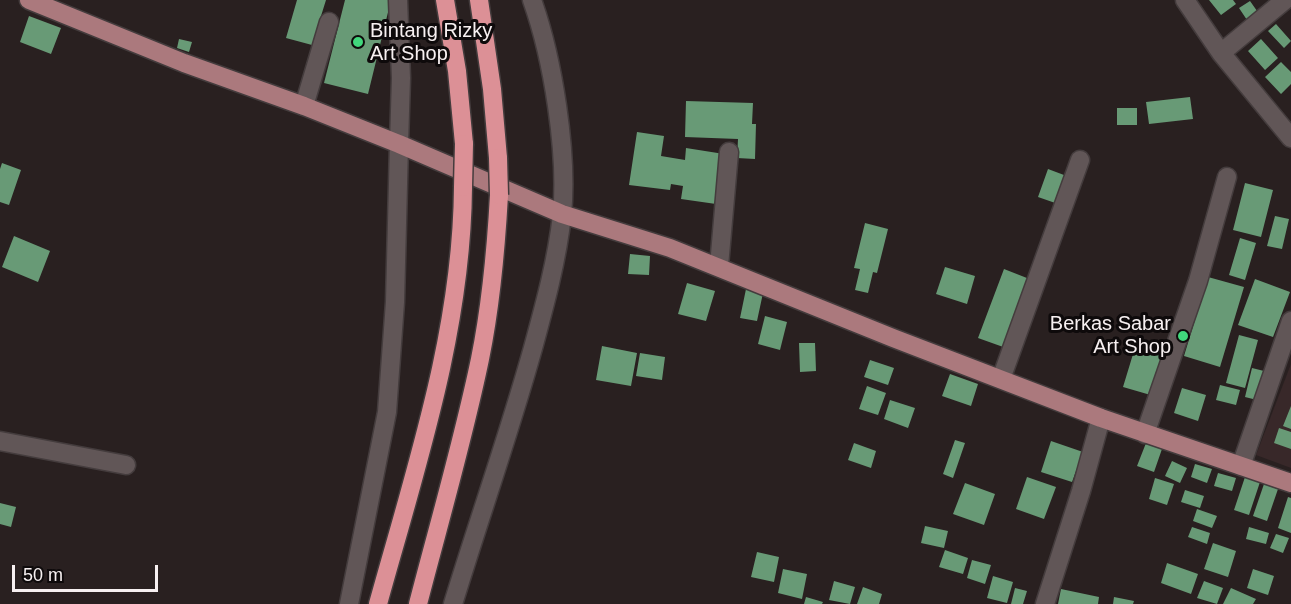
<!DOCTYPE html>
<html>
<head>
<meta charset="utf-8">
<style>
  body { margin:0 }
  #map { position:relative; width:1291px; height:604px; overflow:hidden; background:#292020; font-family:Arial,sans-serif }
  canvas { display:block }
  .scale { position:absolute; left:12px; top:565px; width:146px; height:27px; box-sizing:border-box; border:3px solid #f7f0f1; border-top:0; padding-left:8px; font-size:18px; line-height:21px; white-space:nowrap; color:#f7f0f1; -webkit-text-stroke:4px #0e0a0b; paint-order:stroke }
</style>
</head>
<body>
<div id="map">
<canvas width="1291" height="604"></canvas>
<div class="scale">50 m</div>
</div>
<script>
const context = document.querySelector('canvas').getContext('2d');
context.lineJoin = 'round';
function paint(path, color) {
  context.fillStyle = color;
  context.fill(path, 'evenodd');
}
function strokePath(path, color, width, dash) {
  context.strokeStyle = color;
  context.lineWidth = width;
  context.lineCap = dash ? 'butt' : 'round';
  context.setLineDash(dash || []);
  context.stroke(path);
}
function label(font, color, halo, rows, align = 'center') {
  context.font = font + ' Arial,sans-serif';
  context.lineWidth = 6;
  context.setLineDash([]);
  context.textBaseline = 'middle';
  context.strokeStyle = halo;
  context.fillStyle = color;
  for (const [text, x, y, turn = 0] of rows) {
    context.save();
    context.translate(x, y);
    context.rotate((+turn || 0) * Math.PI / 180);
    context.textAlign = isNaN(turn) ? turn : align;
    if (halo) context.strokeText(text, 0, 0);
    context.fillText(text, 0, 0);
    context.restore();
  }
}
const built = new Path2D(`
  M1291 364V468L1256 455Z`);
const building = new Path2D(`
  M297 0H326L312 45 286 38Z
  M345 0H391L368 94 324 83Z
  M1209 0H1233L1236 4 1221 15Z
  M1250 1 1262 18 1251 26 1239 8Z
  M29 16 61 28 51 54 20 42Z
  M1276 24 1291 41 1284 48 1268 31Z
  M179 39 192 42 189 52 177 48Z
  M1261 39 1278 58 1265 70 1248 51Z
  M1281 62 1291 72V84L1281 94 1265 77Z
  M1190 97 1193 119 1149 124 1146 102Z
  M686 101 753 103 752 124H756L755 159 737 158 738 139 685 137Z
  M1117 108H1137V125H1117Z
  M637 132 664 136 661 156 685 160 686 148 724 154 716 204 681 199 683 186 671 184 670 190 629 185Z
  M2 163 21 170 9 205 0 202V169Z
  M1048 169 1072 178 1061 205 1038 197Z
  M1245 183 1273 190 1261 237 1233 230Z
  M1275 216 1289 219 1282 249 1267 246Z
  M865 223 888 229 877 273 873 272 868 293 855 290 860 269 854 268Z
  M14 236 50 251 38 282 2 267Z
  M1240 238 1256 243 1245 280 1229 275Z
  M630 254 650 256 649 275 628 274Z
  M945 267 975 276 967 304 936 294Z
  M1004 269 1032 280 1006 348 978 338Z
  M1208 277 1244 287 1220 367 1184 356Z
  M1255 279 1290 292 1273 337 1238 325Z
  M687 283 715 291 706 321 678 314Z
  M746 289 763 293 757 321 740 318Z
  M765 316 787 322 780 350 758 344Z
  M1239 335 1258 340 1245 388 1226 383Z
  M1137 341 1169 351 1154 396 1123 387Z
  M799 343H815L816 371 800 372Z
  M602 346 637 353 631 386 596 380Z
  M640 353 665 357 662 380 636 376Z
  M870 360 894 368 888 385 864 377Z
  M1252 368 1268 372 1261 401 1245 397Z
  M950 374 978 384 971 406 942 396Z
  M1220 385 1240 390 1236 405 1216 400Z
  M867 386 886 393 878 415 859 409Z
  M1182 388 1206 395 1198 421 1174 413Z
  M890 400 915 408 908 428 884 419Z
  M1291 406V429L1283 426Z
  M1279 428 1291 432V449L1274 443Z
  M955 440 965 443 953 478 943 474Z
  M1051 441 1083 452 1072 482 1041 472Z
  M854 443 876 451 871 468 848 460Z
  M1146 443 1162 449 1154 472 1137 466Z
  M1172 461 1187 468 1180 483 1165 476Z
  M1195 464 1212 469 1207 483 1191 477Z
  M1218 473 1236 478 1232 491 1214 486Z
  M1027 477 1056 487 1044 519 1016 509Z
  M1245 477 1260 482 1249 515 1234 510Z
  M1155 478 1174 484 1167 505 1149 499Z
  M965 483 995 494 984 525 953 514Z
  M1264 484 1278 489 1267 521 1253 516Z
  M1185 490 1204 496 1200 508 1181 502Z
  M1288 497 1291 498V533L1278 528Z
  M0 503 16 507 11 527 0 524Z
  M1197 509 1217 516 1212 528 1193 521Z
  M925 526 948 531 944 548 921 543Z
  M1192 527 1210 533 1207 544 1188 537Z
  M1249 527 1269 533 1266 544 1246 539Z
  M1276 534 1289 538 1283 553 1270 548Z
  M1213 543 1236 551 1228 577 1204 569Z
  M945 550 968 558 963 574 939 567Z
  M757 552 779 557 774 582 751 577Z
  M972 560 991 565 985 584 967 578Z
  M1167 563 1198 574 1191 594 1161 583Z
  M783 569 807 574 802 599 778 593Z
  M1253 569 1274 576 1268 595 1247 588Z
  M993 576 1013 582 1007 603 987 598Z
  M834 581 855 587 850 604 829 600Z
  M1204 581 1223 588 1217 604 1197 598Z
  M863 587 882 594 879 604H857Z
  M1015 588 1027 591 1023 604H1011Z
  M1231 588 1256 599 1253 604H1223Z
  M1061 589 1099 597 1098 604H1058Z
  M806 597 823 602 822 604H804Z
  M1114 597 1134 601 1133 604H1113Z`);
const minor = new Path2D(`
  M1185 0 1221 53 1291 138
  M1221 53 1285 0
  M304 106 329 22
  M719 266 729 152
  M1001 379 1080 160
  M1145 434 1198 281 1227 177
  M0 441 126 465
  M1241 466 1291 321
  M349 604 387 412 395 302 399 144 401 78 398 0
  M453 604C479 519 509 434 533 348 545 304 557 260 562 215 568 153 553 59 532 0
  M1045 604 1081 491 1101 418`);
const major = new Path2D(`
  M29 0 184 63 304 106 399 144 562 214 670 248 893 338 1101 418 1291 483`);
const highway = new Path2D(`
  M445 0 457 71 464 144
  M479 0 492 89 498 158
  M378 604C416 467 462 330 463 187
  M418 604C439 523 463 441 480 359 491 305 496 249 499 195`);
const highwayBridge = new Path2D(`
  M498 158 499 195
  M463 187 464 144`);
const markers = [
  [358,42,6,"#41d77c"],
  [1183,336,6,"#41d77c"]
];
const poiNames = [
  ["Bintang Rizky",370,31],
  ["Art Shop",370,54],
  ["Berkas Sabar",1171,324,"right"],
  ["Art Shop",1171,347,"right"]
];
paint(built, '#382829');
paint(building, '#689a76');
strokePath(minor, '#443c3d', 21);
strokePath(major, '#443c3d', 21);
strokePath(highway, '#443c3d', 21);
strokePath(minor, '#615657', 18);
strokePath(major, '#ab797d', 18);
strokePath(highway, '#dc9096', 18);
strokePath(highwayBridge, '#443c3d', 21, []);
strokePath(highwayBridge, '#dc9096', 18);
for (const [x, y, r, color] of markers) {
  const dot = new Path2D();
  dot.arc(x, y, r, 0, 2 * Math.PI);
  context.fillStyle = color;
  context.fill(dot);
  strokePath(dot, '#0e0a0b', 2);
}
label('20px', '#f7f0f1', '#0e0a0b', poiNames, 'left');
</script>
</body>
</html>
